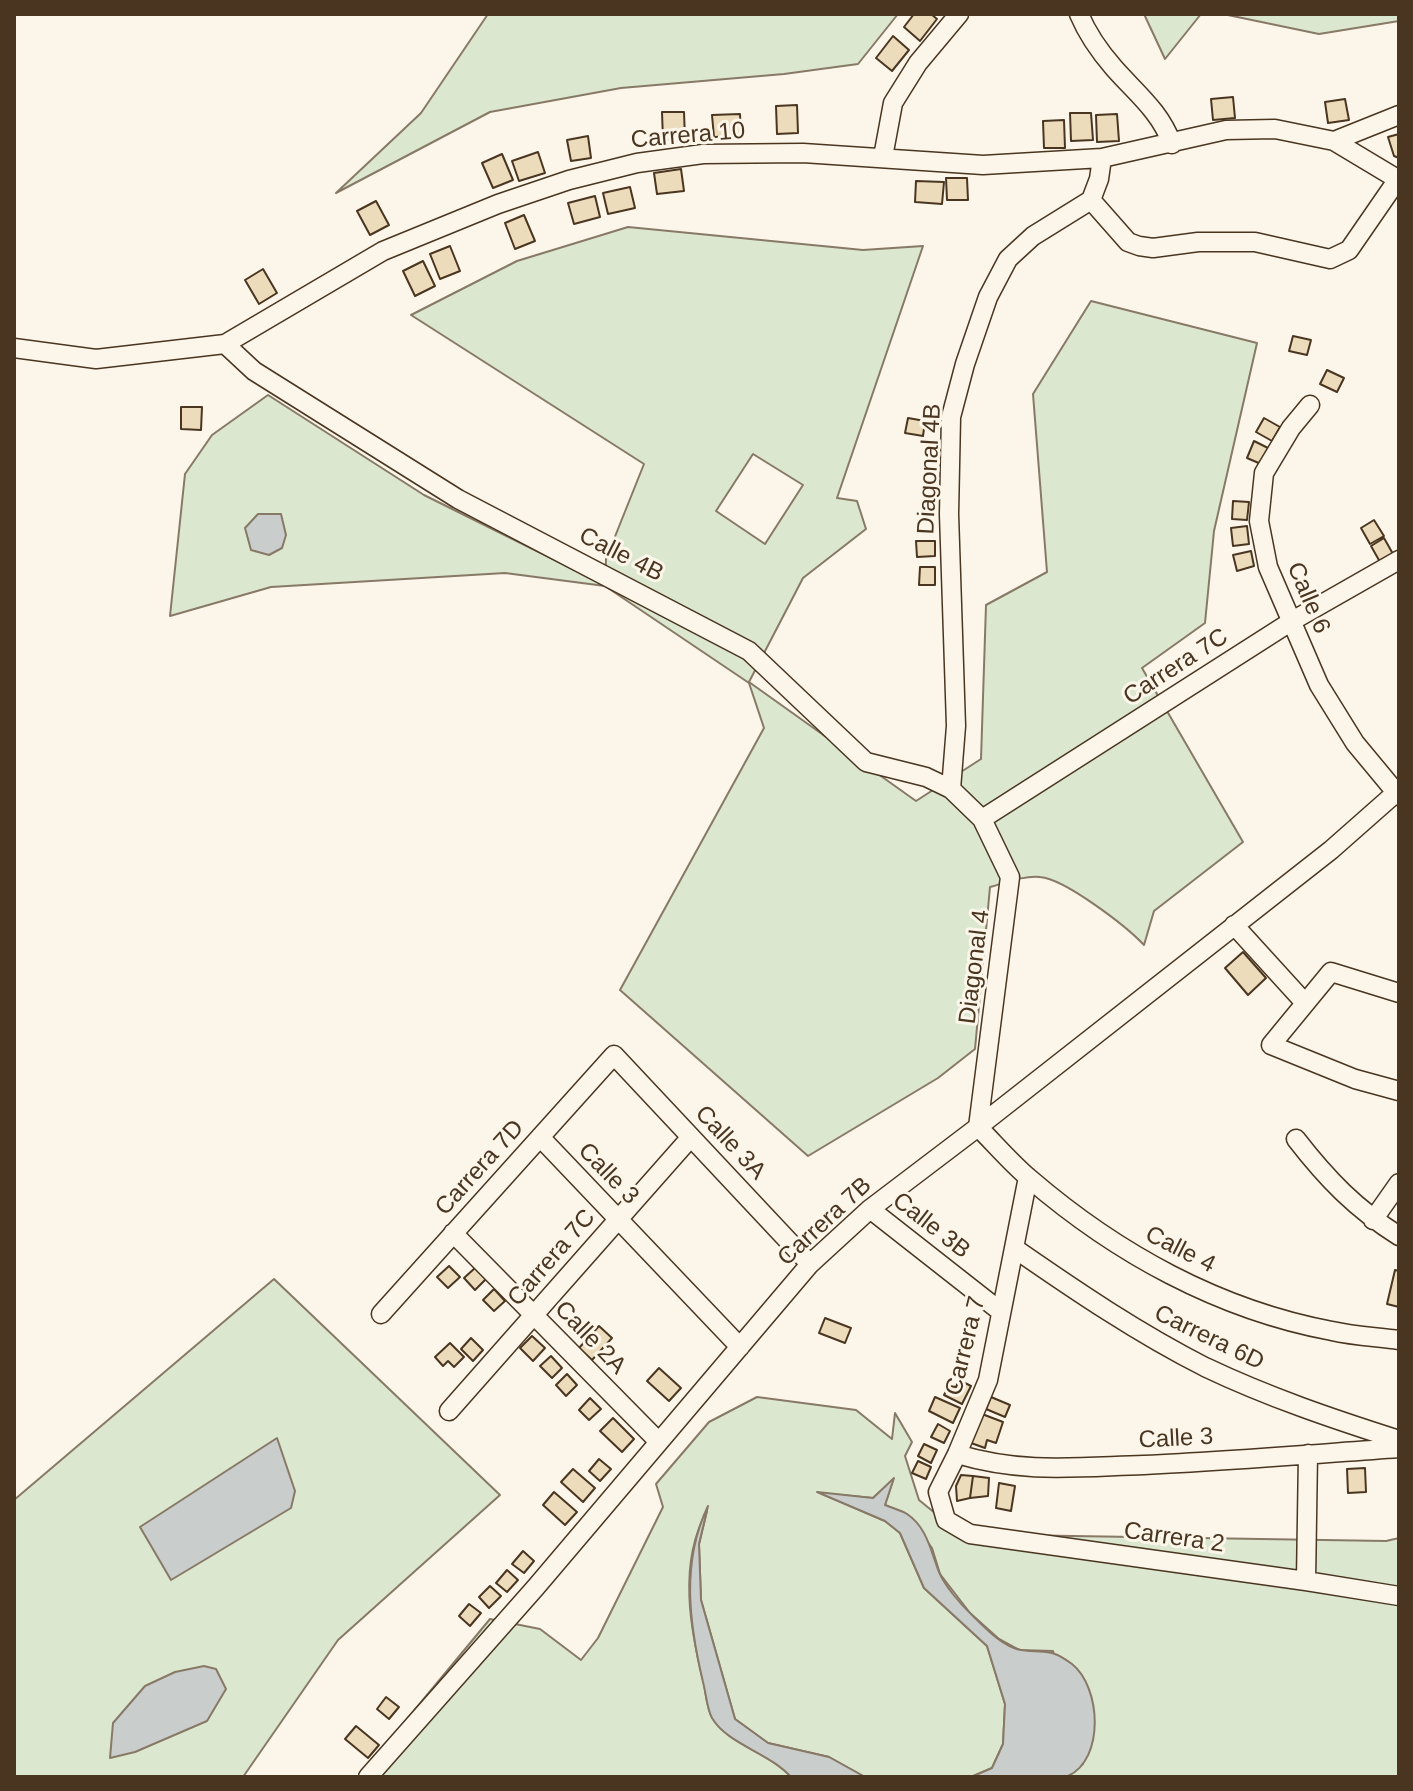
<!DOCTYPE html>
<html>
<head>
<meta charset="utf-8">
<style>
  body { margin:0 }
  #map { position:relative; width:1413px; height:1791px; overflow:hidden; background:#fbf6e9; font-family:Arial,sans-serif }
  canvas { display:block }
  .frame { position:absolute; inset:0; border:16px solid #4a3520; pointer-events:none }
</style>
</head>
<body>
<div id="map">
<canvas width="1413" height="1791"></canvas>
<div class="frame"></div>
</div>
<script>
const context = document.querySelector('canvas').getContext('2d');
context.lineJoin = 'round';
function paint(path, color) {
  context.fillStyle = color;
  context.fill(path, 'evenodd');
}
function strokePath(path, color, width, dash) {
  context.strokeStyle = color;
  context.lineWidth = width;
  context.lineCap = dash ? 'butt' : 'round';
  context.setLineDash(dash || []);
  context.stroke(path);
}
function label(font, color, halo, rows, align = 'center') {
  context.font = font + ' Arial,sans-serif';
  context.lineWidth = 6;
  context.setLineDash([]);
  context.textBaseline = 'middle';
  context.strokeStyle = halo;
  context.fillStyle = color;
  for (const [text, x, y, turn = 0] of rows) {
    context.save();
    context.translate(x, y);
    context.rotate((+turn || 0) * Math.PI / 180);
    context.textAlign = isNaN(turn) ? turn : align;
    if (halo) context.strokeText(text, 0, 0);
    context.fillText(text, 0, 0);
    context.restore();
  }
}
const green = new Path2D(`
  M488 14H898L858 64 784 74 621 88 490 112 336 193 421 113Z
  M1144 14H1201L1165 59Z
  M1223 14H1399V21L1319 34Z
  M628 227 863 250 923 246 837 498 857 501 866 529 803 578 749 682 916 801 981 759 986 605 1047 572 1033 394 1091 301 1257 343 1214 531 1205 623 1142 668 1243 842 1154 911 1144 945C1126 926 1065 879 1040 877 1025 875 1005 883 990 887L975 1049 938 1078 808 1156 620 990 764 728 749 683 605 586 505 573 271 587 170 616 185 474 212 435 268 395 424 495 605 585 606 559 644 464 411 315 517 261ZM753 454 803 485 765 544 716 511Z
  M274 1279 500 1495 338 1640 243 1777H14V1500Z
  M757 1397 856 1410 892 1439 895 1413 912 1442 905 1456 919 1500 963 1536 1010 1535 1386 1541 1399 1538V1777H1067L1083 1764 1053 1651 1019 1650 999 1639 970 1613 940 1574 932 1548 908 1515 885 1505 893 1480 873 1498 820 1493 885 1521 900 1533 924 1588 987 1646 1005 1704 1003 1744 992 1768 971 1777H865L829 1757 768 1743 735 1719 701 1600 699 1544 707 1511C678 1563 690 1629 704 1684 706 1695 707 1710 713 1719 732 1746 770 1753 791 1777H359L490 1619 540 1629 581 1660 598 1638 663 1507 656 1484 709 1422Z`);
const water = new Path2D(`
  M258 514H281L286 535 282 548 269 555 251 550 245 528Z
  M277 1438 295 1491 291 1508 171 1580 140 1527Z
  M894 1478 885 1505C892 1508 901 1510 907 1514 927 1527 931 1552 939 1572 945 1586 961 1605 972 1615 985 1628 1003 1647 1021 1650 1046 1654 1049 1647 1072 1664 1101 1687 1105 1759 1068 1776 1059 1780 987 1777 971 1777L992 1768 1003 1744 1005 1704 987 1646 924 1588 900 1533 885 1521 817 1492 873 1498Z
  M708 1506 699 1544 701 1600 735 1719 768 1743 829 1757 865 1777H791C770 1753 727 1744 712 1718 707 1709 706 1693 703 1682 689 1623 681 1562 708 1506Z
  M204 1666 216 1669 226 1689 207 1721 135 1752 110 1758 113 1723 145 1686 175 1672Z`);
const building = new Path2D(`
  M914 14H931L937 19 920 41 904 27Z
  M893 36 909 50 892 71 876 58Z
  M1233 97 1235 118 1213 120 1211 99Z
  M1345 99 1349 120 1328 123 1325 102Z
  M797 105 798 133 777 134 776 106Z
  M662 112H684L685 139 663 140Z
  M1070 113H1091L1093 140 1071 141Z
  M740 114 741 136 714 137 712 115Z
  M1117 114 1119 141 1097 142 1096 115Z
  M1064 120 1065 148H1044L1043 121Z
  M1399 134V158L1394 156 1388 137Z
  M588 136 591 158 571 161 567 140Z
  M538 152 545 173 519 181 512 161Z
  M502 154 513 180 493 188 482 163Z
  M681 169 684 191 657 194 654 173Z
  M946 178H967L968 200H947Z
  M916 181 944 182 942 204 915 202Z
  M630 187 635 208 608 214 603 193Z
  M595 196 600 217 574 224 568 203Z
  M376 201 389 225 370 235 357 211Z
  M524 215 535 241 515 249 505 223Z
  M450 246 460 271 440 279 430 254Z
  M423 261 435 286 415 296 403 271Z
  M263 269 277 293 259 304 245 280Z
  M1293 336 1311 340 1307 355 1289 351Z
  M1327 370 1344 378 1337 392 1320 384Z
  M181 407H202L201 430 181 429Z
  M908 418 925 421 923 436 905 433Z
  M1264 418 1280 427 1272 441 1256 432Z
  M1254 441 1268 448 1261 464 1247 458Z
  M1233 501 1249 502 1247 520 1232 519Z
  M1374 520 1384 536 1370 544 1361 528Z
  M1247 526 1249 544 1233 546 1231 528Z
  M1384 538 1393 554 1380 562 1371 546Z
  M916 541H935V556L917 557Z
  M1251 551 1254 566 1237 571 1233 555Z
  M920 567H935V585H919Z
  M1243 952 1266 978 1248 995 1225 968Z
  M449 1266 460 1277 448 1288 437 1277Z
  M475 1268 486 1279 475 1290 464 1278Z
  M1395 1270 1399 1271V1307L1387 1304Z
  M494 1289 505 1301 494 1311 483 1300Z
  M825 1318 851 1328 845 1343 819 1333Z
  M599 1326 612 1338 592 1360 579 1348Z
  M532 1336 545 1348 533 1361 520 1348Z
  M471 1338 483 1350 473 1361 461 1349Z
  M450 1343 464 1357 454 1367 448 1361 443 1366 435 1357Z
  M551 1356 562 1368 552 1378 540 1366Z
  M659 1368 681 1388 669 1401 647 1381Z
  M567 1374 577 1385 566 1396 556 1385Z
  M959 1380 971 1386 962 1404 944 1395 949 1386 956 1387Z
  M935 1397 960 1408 953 1423 929 1411Z
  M991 1397 1010 1405 1005 1417 986 1409Z
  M590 1398 601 1409 589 1420 579 1410Z
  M982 1414 1003 1422 996 1443 987 1440 985 1448 971 1443Z
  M613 1418 634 1439 622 1452 600 1431Z
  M938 1424 950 1431 944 1443 931 1437Z
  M924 1444 937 1450 931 1463 918 1456Z
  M599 1459 611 1469 600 1481 589 1471Z
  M918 1461 931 1467 926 1479 912 1473Z
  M1365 1468 1366 1492 1348 1493 1347 1469Z
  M573 1469 595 1488 583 1502 561 1482Z
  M961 1475 973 1476 970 1498 957 1501 956 1486Z
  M973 1476 989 1478 988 1496 970 1498Z
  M999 1483 1015 1486 1011 1511 996 1508Z
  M554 1492 577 1512 565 1525 543 1505Z
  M523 1551 534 1561 524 1573 512 1564Z
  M507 1570 518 1580 507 1592 496 1583Z
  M490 1586 501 1596 489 1608 479 1597Z
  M469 1604 481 1613 470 1626 459 1616Z
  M386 1697 399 1707 389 1719 377 1709Z
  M356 1726 379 1745 368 1758 345 1739Z`);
const minor = new Path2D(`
  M1079 14C1087 33 1100 52 1114 68 1136 93 1160 111 1172 144
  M1334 141 1399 180
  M883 157 893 103 918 63 959 14
  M1091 200 1128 242 1139 246 1153 248 1198 242H1255L1330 259 1349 250 1398 179
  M225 344 254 371 458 499 749 651 866 762 926 777 951 789 982 819 1010 877 978 1127
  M14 348 96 359 225 344 383 251 498 204 569 180 637 163 703 154 803 153 983 165 1102 158 1226 130 1275 129 1334 141 1399 115
  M1310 405 1291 428 1264 473 1259 521 1268 567 1319 685 1355 743 1399 796
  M951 789 956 726 949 514 951 417 965 364 988 297 1008 259 1033 236 1091 200 1099 179 1102 158
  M982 819 1292 621 1399 560
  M1234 925 1305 1003
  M1399 993 1331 972 1271 1045 1355 1079 1399 1091
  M978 1127C995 1144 1011 1163 1030 1179 1116 1253 1219 1310 1332 1331 1354 1336 1377 1337 1399 1340
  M540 1137 740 1347
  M1296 1139C1327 1179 1356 1209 1399 1236
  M1028 1177 988 1380 957 1454 938 1492 946 1520 970 1534 1306 1581 1399 1596
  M870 1209 1000 1311
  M1373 1220 1399 1183
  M453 1233 659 1442
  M1014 1248C1076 1291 1138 1333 1205 1367 1268 1397 1333 1419 1399 1440
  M381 1314 614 1055 810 1264
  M449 1411 691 1137
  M957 1454C1023 1474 1077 1467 1144 1465 1229 1461 1314 1454 1399 1448
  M1306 1581 1308 1454
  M368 1777 536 1587 810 1264 870 1209 978 1127 1331 850 1399 790`);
const streetNames = [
  ["Carrera 10",688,136,-5],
  ["Diagonal 4B",930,469,-87],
  ["Calle 4B",621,555,27],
  ["Calle 6",1308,598,67],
  ["Carrera 7C",1176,667,-33],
  ["Diagonal 4",975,967,-83],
  ["Calle 3A",730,1143,47],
  ["Carrera 7D",480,1168,-48],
  ["Calle 3",608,1174,46],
  ["Carrera 7B",825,1222,-43],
  ["Calle 3B",931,1226,38],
  ["Calle 4",1180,1250,27],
  ["Carrera 7C",552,1258,-49],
  ["Calle 2A",590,1338,46],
  ["Carrera 6D",1209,1338,26],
  ["Carrera 7",966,1346,-76],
  ["Calle 3",1176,1439,-3],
  ["Carrera 2",1174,1538,8]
];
paint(green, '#dce7d0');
strokePath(green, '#887966', 2);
paint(water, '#c9cecd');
strokePath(water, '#887966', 2);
paint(building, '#ecdcbc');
strokePath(building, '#4a3520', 2);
strokePath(minor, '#4a3520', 21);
strokePath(minor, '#fbf6e9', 18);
label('24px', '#4a3520', '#fbf6e9', streetNames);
</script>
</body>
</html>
